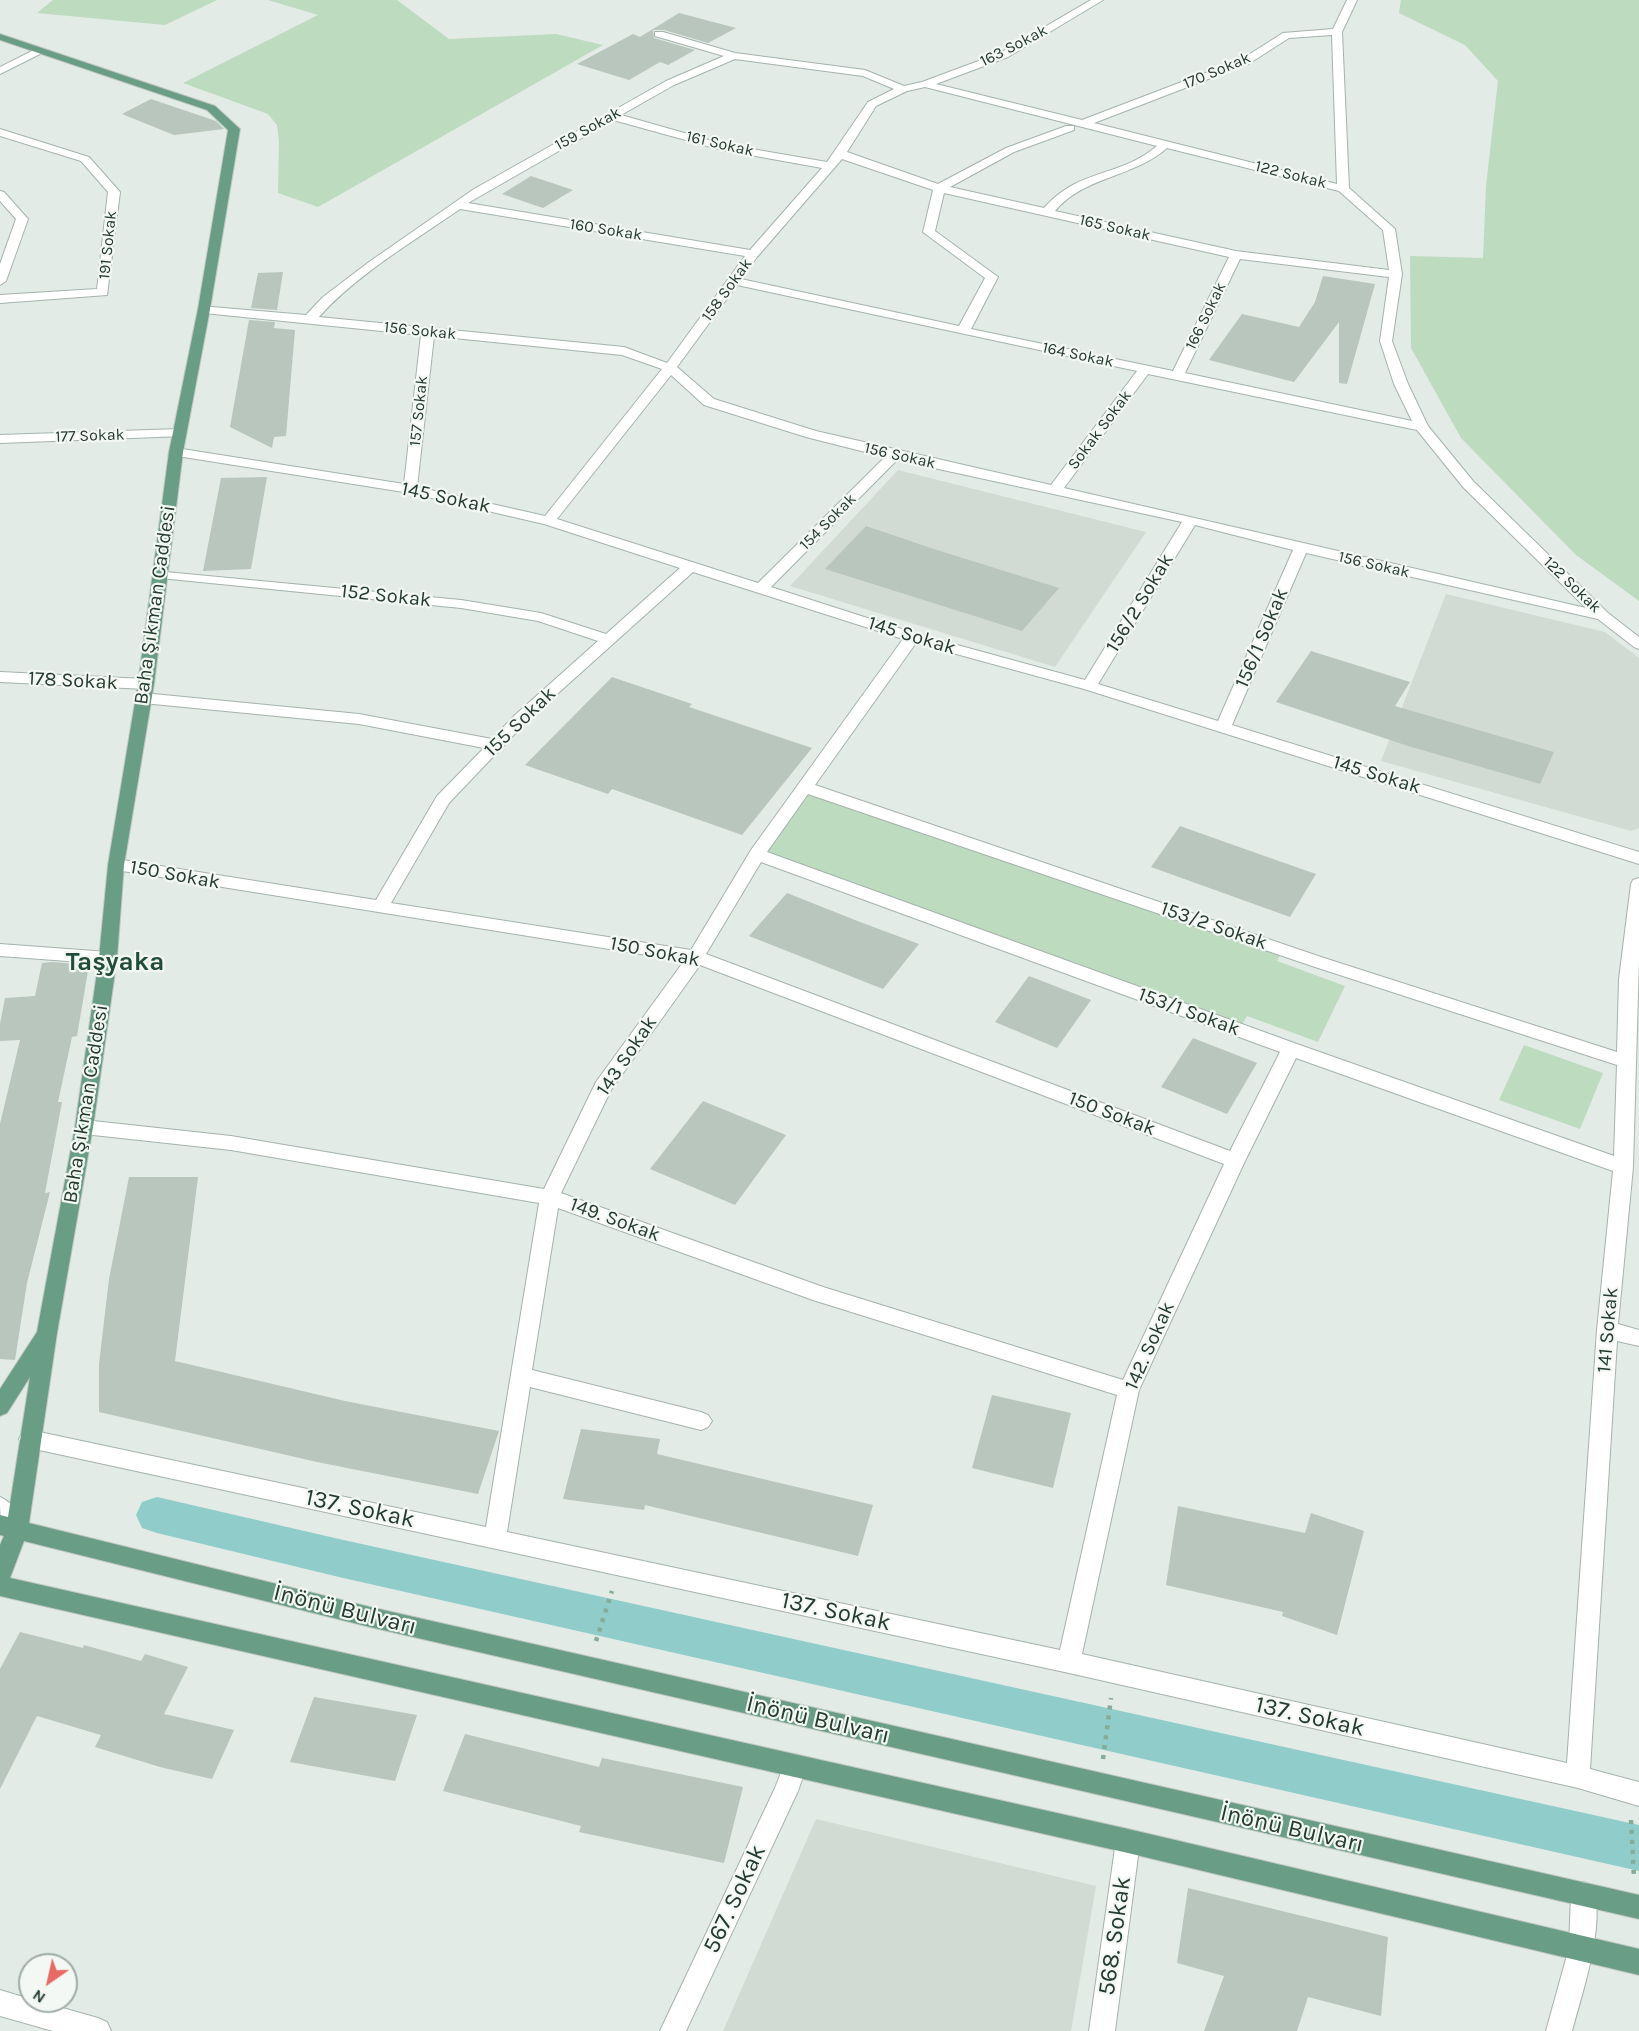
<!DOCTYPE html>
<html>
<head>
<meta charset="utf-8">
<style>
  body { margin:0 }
  #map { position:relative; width:1639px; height:2031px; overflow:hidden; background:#e2ebe6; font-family:Karla,sans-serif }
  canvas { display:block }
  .north { position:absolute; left:18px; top:1953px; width:60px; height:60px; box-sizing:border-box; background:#f3f8f4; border:2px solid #a0aca6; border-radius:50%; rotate:214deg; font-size:16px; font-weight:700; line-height:24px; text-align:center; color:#243b30 }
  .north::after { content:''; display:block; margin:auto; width:21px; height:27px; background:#e76b65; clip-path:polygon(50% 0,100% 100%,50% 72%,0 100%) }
</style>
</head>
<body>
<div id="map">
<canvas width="1639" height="2031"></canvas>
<div class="north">N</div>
</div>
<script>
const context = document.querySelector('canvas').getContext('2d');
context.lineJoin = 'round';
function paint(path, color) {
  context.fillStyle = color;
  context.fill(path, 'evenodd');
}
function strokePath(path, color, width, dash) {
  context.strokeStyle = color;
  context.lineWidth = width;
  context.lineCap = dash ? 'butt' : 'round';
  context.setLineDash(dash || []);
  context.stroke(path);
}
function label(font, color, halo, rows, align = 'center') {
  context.font = font + ' Karla,sans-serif';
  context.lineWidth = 4.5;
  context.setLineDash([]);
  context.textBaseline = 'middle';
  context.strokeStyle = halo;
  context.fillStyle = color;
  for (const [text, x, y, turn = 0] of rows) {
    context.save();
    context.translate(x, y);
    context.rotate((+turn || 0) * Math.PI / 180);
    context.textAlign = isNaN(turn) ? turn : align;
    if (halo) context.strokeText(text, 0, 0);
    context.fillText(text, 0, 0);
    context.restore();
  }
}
const built = new Path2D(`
  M898 470 1146 532 1055 667 790 586Z
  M1446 594 1605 632 1639 658V828L1631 831 1381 761Z
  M816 1819 1096 1886 1071 2031H723Z`);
const green = new Path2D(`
  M53 0H217L165 25 37 13Z
  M268 0H397L449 39 556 34 603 45 318 207 278 193 279 142 277 125 268 114 183 83 318 15Z
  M1401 0H1639V601L1576 555 1461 438 1411 348 1410 256 1483 258 1486 186 1498 81 1465 45 1399 13Z
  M804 787 1283 950 1277 961 1345 986 1318 1042 1247 1016 1239 1030 757 854Z
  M1524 1045 1603 1073 1580 1129 1499 1100Z`);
const canal = new Path2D(`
  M157 1497 339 1539 1639 1825V1871L339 1577 157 1533 142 1528 136 1515 142 1502Z`);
const building = new Path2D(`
  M679 13 736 28 708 43 664 30H653L654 38 695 50 668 65 660 62 629 80 577 64 633 34 640 37Z
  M151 99 216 121 224 129 174 135 122 114Z
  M531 176 573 190 543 208 502 194Z
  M283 272 277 310 251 308 258 273Z
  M1323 276 1375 284 1347 384 1339 383V322L1294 382 1209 360 1242 314 1299 327 1315 302Z
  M249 320 275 322 274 328 295 330 286 436 274 437 272 448 230 427Z
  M267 477 251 569 203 571 221 478Z
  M866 526 934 549 1059 588 1022 631 825 569Z
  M1311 651 1410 682 1395 706 1554 752 1540 784 1408 746 1276 702Z
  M612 677 692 704 689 707 812 748 742 835 612 789 608 794 525 765Z
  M1180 826 1256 853 1316 874 1290 917 1151 867Z
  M787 893 860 922 919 944 883 989 749 936Z
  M52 962 89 965 77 1036 72 1037 58 1102H62L45 1193 50 1192 27 1283 15 1360 0 1359V1124L20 1040 0 1041V1024L5 998 35 996 42 963Z
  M1029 976 1091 1000 1057 1048 995 1022Z
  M1193 1038 1257 1063 1227 1114 1161 1087Z
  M703 1101 786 1135 735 1205 650 1169Z
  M129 1177H198L175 1361 345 1401 499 1431 478 1494 317 1462 99 1412V1364L109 1279Z
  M992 1395 1071 1413 1053 1488 972 1468Z
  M581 1429 660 1439 657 1454 873 1505 858 1556 645 1505 644 1510 563 1499Z
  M1178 1506 1305 1533 1311 1513 1364 1531 1337 1635 1282 1616 1283 1612 1166 1585Z
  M20 1632 83 1648 84 1645 141 1661 145 1654 188 1667 164 1714 234 1730 212 1779 160 1767 95 1747 101 1735 37 1716 0 1789V1669Z
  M314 1697 417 1715 395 1781 290 1762Z
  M465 1734 599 1767 602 1758 743 1787 724 1863 579 1832 581 1826 443 1791Z
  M1188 1888 1388 1937 1381 2016 1308 1997 1297 2031H1204L1224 1976 1177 1963Z`);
const path = new Path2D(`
  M596 1641 612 1591
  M1103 1759 1111 1698
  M1631 1820 1634 1878`);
const minor = new Path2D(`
  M1091 0H1103L1008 57 936 84 1082 120 1242 59 1283 33 1333 29 1347 0H1357L1342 32 1349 188 1395 229 1402 274 1392 341 1408 384 1428 426 1473 481 1608 613 1639 637V649L1634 647 1598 619 1306 553 1232 725 1639 852V864L1084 689 916 643 815 785 1324 958 1617 1052 1619 979 1631 884 1633 880 1639 878V960L1633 1167 1618 1324 1639 1330V1346L1617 1341 1590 1769 1639 1782V1806L1578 1788 1069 1673 30 1448 22 1445 19 1439 22 1433 30 1430 486 1527 539 1203 231 1150 84 1134 77 1132 75 1127 77 1122 84 1120 231 1136 544 1189 596 1082 684 961 110 869 108 865 110 861 116 859 376 900 437 796 484 748 359 724 143 703 135 698 138 695 143 693 359 714 492 739 514 716 598 641 538 621 461 608 160 578 155 577 153 574 155 571 461 600 541 613 606 634 680 568 544 524 410 493 171 455 169 452 176 448 404 484 421 335 204 313 200 312 198 309 200 306 306 315 323 297 369 262 474 189 666 81 724 56 655 36V32H663L735 53 865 70 904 86 922 82 1000 53ZM1332 35 1337 184 1094 123 1250 63 1289 38ZM735 59 863 76 894 89 868 102 827 162 723 144 621 115 674 85ZM925 87 1157 146C1119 178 1079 168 1044 208L950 187 1014 152 1074 130V126H1066L1006 148 938 184 847 152 876 106 907 91ZM613 120 722 150 822 168 750 250 468 203ZM1167 148 1339 191 1383 230 1389 270 1236 251 1055 211C1084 176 1133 178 1167 148ZM842 159 933 190 923 232 985 278 959 326 741 279 757 257ZM944 193 1229 257 1173 371 971 329 998 277 935 231ZM460 209 745 256 667 363 624 347 319 317C356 275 414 241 460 209ZM1240 259 1389 277 1380 341 1394 384 1412 421 1185 373ZM737 285 1137 371 1051 485 816 431 714 399 677 367ZM434 336 622 355 662 369 545 516 417 487ZM1148 374 1417 430 1463 487 1586 608 1064 488ZM671 375 704 405 806 437 885 457 758 583 557 519ZM897 460 1182 522 1085 680 917 634 771 587ZM1195 525 1293 550 1218 721 1098 684ZM693 572 903 639 751 850 691 950 391 903 449 803 526 722ZM808 794 1312 966 1617 1065 1614 1156 1297 1044 767 852ZM761 862 1280 1052 1230 1151 706 954ZM700 965 1224 1164 1123 1380 823 1287 561 1193 611 1090ZM1296 1058 1613 1171 1597 1330 1567 1763 1082 1654 1139 1390 1245 1161ZM558 1208 813 1300 1117 1395 1060 1650 507 1532 530 1387 701 1430 708 1427 712 1421 708 1415 701 1412 532 1370Z
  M38 48 43 51 42 53 0 74V67Z
  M0 129 89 157 120 192 107 295 0 303V295L97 289 108 192 81 161 0 136Z
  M0 191 4 192 28 219 6 281 0 285V264L16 219 0 201Z
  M179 429 184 430 186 433 184 436 0 443V435Z
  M0 672 146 679 154 684 146 689 0 682Z
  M0 944 108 952 114 954 117 958 114 962 108 964 0 956Z
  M0 1497C12 1502 22 1517 28 1529L25 1536 17 1539C0 1532 0 1515 0 1497Z
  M795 1754 803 1757 807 1765 798 1791 686 2031H660L775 1788 787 1757Z
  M1128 1829 1137 1833 1140 1841 1115 2031H1089L1116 1841 1119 1833Z
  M1583 1882 1592 1885C1607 1922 1582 1993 1572 2031H1546L1569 1948 1571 1894 1574 1885Z
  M0 1990 30 1999V2001H38L98 2018 107 2022 111 2031H53L0 2016Z`);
const major = new Path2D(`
  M0 34 215 106 240 129 210 309 183 452 154 684 124 865 117 958 93 1127 57 1333 29 1523 370 1607 1639 1895V1919L370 1627 24 1541 10 1578 1128 1829 1639 1949V1975L1128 1853 0 1596V1545L4 1536 0 1535V1515L8 1517 30 1377 7 1413 0 1416V1389L37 1332 75 1127 99 958 108 865 138 684 169 452 198 309 228 130 207 110 0 40Z`);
const farStreetnames = [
  ["163 Sokak",1014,46,-27],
  ["170 Sokak",1217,71,-23],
  ["159 Sokak",588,129,-29],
  ["161 Sokak",720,144,13],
  ["122 Sokak",1291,175,14],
  ["165 Sokak",1115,228,13],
  ["160 Sokak",606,230,9],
  ["191 Sokak",108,245,-84],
  ["158 Sokak",727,290,-54],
  ["166 Sokak",1206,316,-64],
  ["156 Sokak",420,331,6],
  ["164 Sokak",1078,355,12],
  ["157 Sokak",419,411,-84],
  ["Sokak Sokak",1100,430,-53],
  ["177 Sokak",90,436,-2],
  ["156 Sokak",900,456,13],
  ["154 Sokak",828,522,-45],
  ["156 Sokak",1374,565,13],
  ["122 Sokak",1572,585,44]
];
const streetNames = [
  ["145 Sokak",446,498,12],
  ["152 Sokak",386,596,6],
  ["156/2 Sokak",1140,603,-59],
  ["Baha Şıkman Caddesi",155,605,-82],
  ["145 Sokak",912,636,17],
  ["156/1 Sokak",1262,638,-67],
  ["178 Sokak",73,681,3],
  ["155 Sokak",520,722,-44],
  ["145 Sokak",1377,775,17],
  ["150 Sokak",175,875,10],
  ["153/2 Sokak",1214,926,19],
  ["150 Sokak",655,952,11],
  ["153/1 Sokak",1189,1012,20],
  ["143 Sokak",627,1056,-56],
  ["Baha Şıkman Caddesi",86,1104,-81],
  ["150 Sokak",1112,1114,21],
  ["149. Sokak",615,1220,20],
  ["141 Sokak",1608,1330,-85],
  ["142. Sokak",1150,1346,-66]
];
const nearStreetnames = [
  ["137. Sokak",360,1509,12],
  ["İnönü Bulvarı",345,1610,14],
  ["137. Sokak",836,1612,12],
  ["137. Sokak",1310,1717,13],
  ["İnönü Bulvarı",818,1720,13],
  ["İnönü Bulvarı",1292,1829,13],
  ["567. Sokak",735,1899,-65],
  ["568. Sokak",1115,1936,-82]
];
const districtNames = [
  ["Taşyaka",115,963]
];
paint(built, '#d1dbd4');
paint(green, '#bddbbf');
paint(canal, '#8fccca');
paint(building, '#b8c6be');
strokePath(minor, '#a5b3ac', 2);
strokePath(major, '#c2c8c5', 2);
strokePath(path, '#85ac98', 4.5, [4, 6]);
paint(minor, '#fff');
paint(major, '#6a9d86');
label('16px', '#243b30', '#f3f8f4', farStreetnames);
label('20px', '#243b30', '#f3f8f4', streetNames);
label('24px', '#243b30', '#f3f8f4', nearStreetnames);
label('bold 26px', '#214c39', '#f3f8f4', districtNames);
</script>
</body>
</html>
